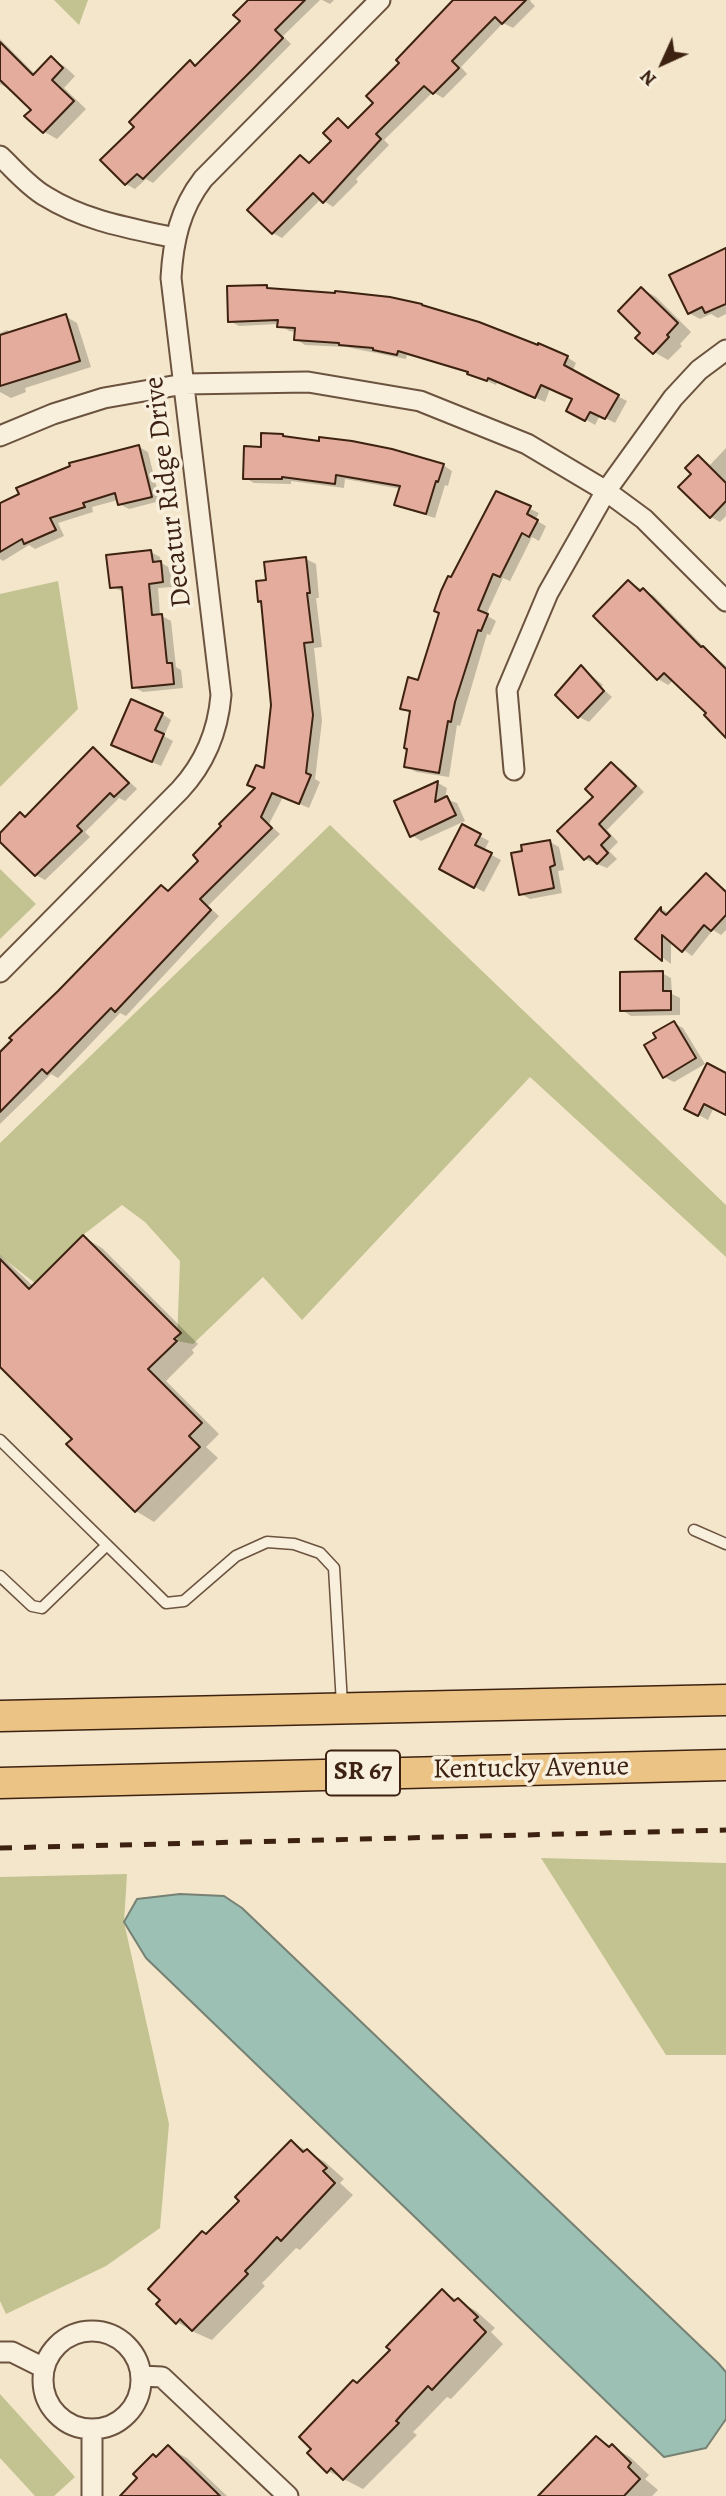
<!DOCTYPE html>
<html>
<head>
<meta charset="utf-8">
<style>
  body { margin:0 }
  #map { position:relative; width:726px; height:2496px; overflow:hidden; background:#f4e6ca; font-family:Alegreya,serif }
  canvas { display:block }
  .north { position:absolute; left:628px; top:28px; width:70px; height:70px; -webkit-text-stroke:5px #f8efdd; paint-order:stroke; rotate:225deg; font-size:19px; font-weight:700; line-height:28px; text-align:center; color:#3d2211 }
  .north::after { content:''; display:block; margin:auto; width:24px; height:32px; background:#3d2211; clip-path:polygon(50% 0,100% 100%,50% 72%,0 100%) }
</style>
</head>
<body>
<div id="map">
<canvas width="726" height="2496"></canvas>
<div class="north">N</div>
</div>
<script>
const context = document.querySelector('canvas').getContext('2d');
context.lineJoin = 'round';
function paint(path, color) {
  context.fillStyle = color;
  context.fill(path, 'evenodd');
}
function strokePath(path, color, width, dash) {
  context.strokeStyle = color;
  context.lineWidth = width;
  context.lineCap = dash ? 'butt' : 'round';
  context.setLineDash(dash || []);
  context.stroke(path);
}
function label(font, color, halo, rows, align = 'center') {
  context.font = font + ' Alegreya,serif';
  context.lineWidth = 7;
  context.setLineDash([]);
  context.textBaseline = 'middle';
  context.strokeStyle = halo;
  context.fillStyle = color;
  for (const [text, x, y, turn = 0] of rows) {
    context.save();
    context.translate(x, y);
    context.rotate((+turn || 0) * Math.PI / 180);
    context.textAlign = isNaN(turn) ? turn : align;
    if (halo) context.strokeText(text, 0, 0);
    context.fillText(text, 0, 0);
    context.restore();
  }
}
const green = new Path2D(`
  M54 0H88L79 25Z
  M58 581 78 709 0 787V594Z
  M330 825 726 1205V1257L530 1077 302 1320 263 1277 193 1344 177 1341 180 1261 145 1222 122 1205 83 1235 35 1283 0 1256V1143Z
  M0 869 36 904 0 939Z
  M541 1858 726 1863V2055H666Z
  M127 1874 124 1922 169 2124 160 2228 106 2266 6 2314 0 2301V1877Z
  M0 2394 75 2477 54 2496H35L0 2458Z`);
const water = new Path2D(`
  M180 1894 224 1896 242 1908 718 2363 726 2372V2419L706 2448 664 2457 146 1958 124 1922 137 1899Z`);
const shadow = new Path2D(`
  M251 0H320L283 36 291 44 153 183 146 179 135 189 126 184 137 127 190 62 197 66 242 21Z
  M322 0H334L330 4Z
  M456 0H531L530 1 535 6 513 28 503 23 461 67 467 74 443 98 433 92 384 140 389 145 356 179 358 182 333 207 321 199 282 238 273 233 300 157 311 164 334 141 339 120 350 128 375 103 402 63Z
  M0 39 36 75 51 59 64 66 75 76 64 88 86 109 57 139 41 130 33 110 10 87 9 89 0 84Z
  M726 248V314L718 318 711 314 700 319 689 313 672 276Z
  M266 287 272 290 567 357 576 363 572 372 627 401 615 423 600 415 595 425 569 410 574 400 550 389 545 402 498 381 496 385 471 374 407 355 406 359 346 347 305 345 296 339 297 332 289 331 279 324 239 326 230 321Z
  M642 289 656 297 691 332 680 344 682 346 668 360 654 352 643 333Z
  M65 316 77 323 91 367 25 388 26 392 11 398 0 392V333L7 330 12 333Z
  M283 435 288 438 443 465 452 471 448 486 445 485 435 518 405 509 396 504 401 489 345 479 344 488 291 481V484L254 483 245 478 263 448Z
  M139 447 148 452 160 501 129 509 119 504 118 500 92 507 93 512 58 523 64 536 35 549 29 545 3 561 0 559V505Z
  M726 448V516L720 522 711 517 693 474 699 457 710 465Z
  M496 493 539 513 535 520 546 526 539 541 532 537 510 581 503 578 486 615 496 621 490 635 487 634 460 726 457 725 449 777 416 772 406 766 411 713 402 708 419 682 452 580Z
  M151 552 160 557 161 563 170 568 172 587 158 588 160 615 171 621 176 667 181 670 183 688 143 692 134 687 124 592 112 587Z
  M306 559 316 564 319 598H316L322 647 314 648 322 721 315 779 320 782 309 808 283 797 269 824 280 834 208 906 219 916 126 1016 120 1013 58 1078 51 1074 0 1124V1050L162 887 170 892 201 861 257 789 265 771 273 705 263 602 260 601 268 581Z
  M629 582 654 596 706 649 726 666V733L674 680 668 685 658 679Z
  M581 667 603 685 601 687 612 697 589 722 579 717 557 695Z
  M162 714 171 720 164 736 173 741 161 766 122 749Z
  M93 750 102 755 137 789 125 801 119 798 85 832 90 837 45 880 36 875 0 840V835L26 818Z
  M612 764 621 769 644 792 607 830 618 842 609 851 617 859 607 868 585 859 596 797Z
  M438 783 447 788 445 799 457 803 465 821 421 841 412 835 396 802Z
  M463 827 489 841 484 851 501 860 484 892 441 868Z
  M550 842 559 847 564 870 558 871 562 893 530 899 521 894Z
  M706 875 726 890V930L721 935 713 930 692 956 671 940V964L638 939 662 909 670 914Z
  M662 973 671 978 672 994 680 998V1015L631 1016 622 1010Z
  M674 1023 683 1028 705 1064 674 1082 664 1077 658 1039Z
  M726 1074V1113L714 1107 708 1120 695 1113Z
  M83 1237 102 1248 198 1344 192 1350 194 1353 166 1381 219 1434 206 1447 218 1458 154 1522 136 1511 74 1439 0 1364V1255L34 1287Z
  M292 2142 325 2162 344 2179 340 2183 353 2195 300 2250 296 2248 271 2274 262 2283 265 2286 212 2340 196 2333 177 2322 207 2235 241 2200Z
  M442 2291 476 2311 495 2328 491 2332 503 2344 451 2399 447 2397 422 2423 413 2432 417 2435 363 2489 328 2471 358 2385Z
  M597 2438 630 2457 649 2475 645 2479 658 2490 652 2496H546Z
  M168 2448 187 2458 227 2496H135L158 2459Z`);
const building = new Path2D(`
  M248 0H305L275 30 283 38 251 71 143 179 137 174 125 185 100 160 134 127 129 122 190 60 195 66 240 21 233 15Z
  M453 0H526L502 24 495 17 452 61 459 68 433 94 424 86 376 134 381 139 323 203 313 193 272 234 247 210 300 155 309 163 331 141 323 133 338 118 348 128 373 103 366 96 399 63 396 60Z
  M0 42 33 75 51 56 63 68 52 80 74 101 43 133 24 116 31 110 0 80Z
  M726 248V304L705 313 702 307 688 314 669 275Z
  M267 285V288L335 293V291L390 297 422 304V305L479 322 538 345V343L568 356 564 365 619 395 605 419 590 412 585 421 566 411 572 399 541 385 535 398 488 378 487 381 467 374 468 372 398 351 397 355 373 350V348L339 345V343L294 340 295 328 277 327 278 320 228 322 227 286Z
  M641 287 678 323 667 335 669 337 653 354 635 338 640 333 618 311Z
  M66 314 80 361 0 386V335Z
  M261 433 283 434V436L319 441V437L352 441 392 449 444 464 438 482 436 481 426 514 394 505 400 486 336 475 335 484 282 477V479H243L244 446 261 447Z
  M139 445 152 497 118 505 115 493 83 503 85 507 50 518 56 530 24 544 22 539 0 552V503L19 494 16 488 70 466 69 463Z
  M698 455 726 483V501L710 518 678 487 691 474 685 468Z
  M496 491 531 506 527 514 538 520 529 537 522 533 500 577 493 574 478 610 488 614 481 631 478 630 455 702 451 722 448 721 439 773 404 767 407 749 404 748 410 711 400 709 408 677 418 680 439 613 434 611 441 591 448 576 451 577Z
  M151 550 153 562 161 561 163 582 149 584 152 615 162 614 167 663H172L174 684 132 688 122 587 110 588 106 555Z
  M306 557 310 593H307L313 642 304 643 313 715 306 773 311 775 299 804 272 793 261 817 272 828 200 899 211 910 115 1012 111 1008 47 1074 42 1069 0 1112V1052L12 1040 9 1038 58 991 161 885 168 891 198 861 193 855 221 826 219 824 255 788 247 785 256 765 264 768 271 705 261 601 258 602 256 581 266 580 264 562Z
  M628 580 640 591 643 588 701 647 703 646 726 669V738L704 715 706 713 664 673 657 680 593 616Z
  M581 665 604 691 578 718 555 695Z
  M131 699 163 713 155 730 164 734 152 762 111 745Z
  M93 747 129 783 114 797 110 793 77 826 82 831 35 876 0 842V833L20 812 25 817Z
  M611 762 636 786 599 824 610 836 601 845 608 853 597 864 589 856 584 860 557 831 593 797 585 789Z
  M438 781 435 802 447 796 456 815 410 837 394 801Z
  M462 824 481 834 475 845 492 853 474 888 439 869Z
  M550 840 555 865 550 867 554 888 519 895 511 853 522 851 521 845Z
  M706 873 726 892V915L711 931 704 925 682 952 662 935V961L635 939 661 907V911L666 915Z
  M663 971V991H671V1010L620 1011V972Z
  M674 1021 696 1058 663 1078 644 1045 656 1038 653 1033Z
  M707 1063 726 1073V1115L704 1104 698 1116 684 1109Z
  M83 1235 181 1333 174 1339 177 1341 148 1369 202 1423 189 1436 200 1447 135 1512 66 1444 72 1439 0 1367V1259L29 1289Z
  M291 2140 303 2152 307 2149 327 2168 323 2171 335 2183 281 2241 277 2237 252 2264 245 2271 248 2274 192 2331 180 2319 176 2324 156 2304 160 2300 148 2289 202 2231 206 2234 239 2201 235 2197Z
  M442 2289 454 2301 458 2298 478 2317 474 2320 486 2332 432 2390 428 2386 403 2413 396 2421 399 2423 343 2480 331 2468 327 2473 307 2453 311 2449 299 2437 353 2380 357 2383 390 2350 386 2347Z
  M596 2436 609 2447 612 2444 631 2463 628 2467 640 2479 624 2496H538Z
  M168 2445 220 2496H120L137 2478 133 2474 153 2454 156 2457Z`);
const lane = new Path2D(`
  M0 1440 166 1603 184 1601 236 1556 267 1542 294 1544 320 1553 334 1568 342 1704
  M694 1530 726 1544
  M0 1576 32 1606 42 1608 107 1545`);
const street = new Path2D(`
  M0 156C14 169 28 186 45 196 85 221 129 228 175 238
  M0 436 53 414 104 398 184 384 308 382 420 401 527 444 606 491 644 519 726 601
  M514 770 507 690 548 593 606 491 673 398 699 370 726 350
  M0 972 180 790C205 763 218 731 221 695L171 278C173 241 180 209 203 179L380 0
  M43 2380a49 49 0 1 1 98 0a49 49 0 1 1-98 0Z
  M0 2352H12L44 2368
  M141 2376 162 2377 288 2496
  M92 2496V2430`);
const primary = new Path2D(`
  M0 1716 726 1700
  M0 1783 726 1765`);
const rail = new Path2D(`
  M0 1848 726 1830`);
const shields = [
  [363,1773,74]
];
const shieldNames = [
  ["SR 67",363,1773]
];
const streetNames = [
  ["Decatur Ridge Drive",169,492,-97],
  ["Kentucky Avenue",531,1769,-1]
];
paint(green, '#c3c391');
paint(water, '#9cc0b4');
strokePath(water, '#768173', 2);
paint(shadow, '#0003');
paint(building, '#e3ac9c');
strokePath(building, '#3d2211', 2);
strokePath(lane, '#6b533f', 13);
strokePath(street, '#6b533f', 23);
strokePath(primary, '#3d2211', 33);
strokePath(lane, '#f8efdd', 10);
strokePath(street, '#f8efdd', 19);
strokePath(primary, '#eac385', 30);
strokePath(rail, '#3d2211', 5, [12, 12]);
for (const [x, y, w] of shields) {
  const box = new Path2D();
  box.roundRect(x - w / 2, y - 22.5, w, 45, 5);
  context.fillStyle = '#f8efdd';
  context.fill(box);
  strokePath(box, '#3d2211', 2);
}
label('bold 26px', '#3d2211', null, shieldNames);
label('28px', '#3d2211', '#f8efdd', streetNames);
</script>
</body>
</html>
